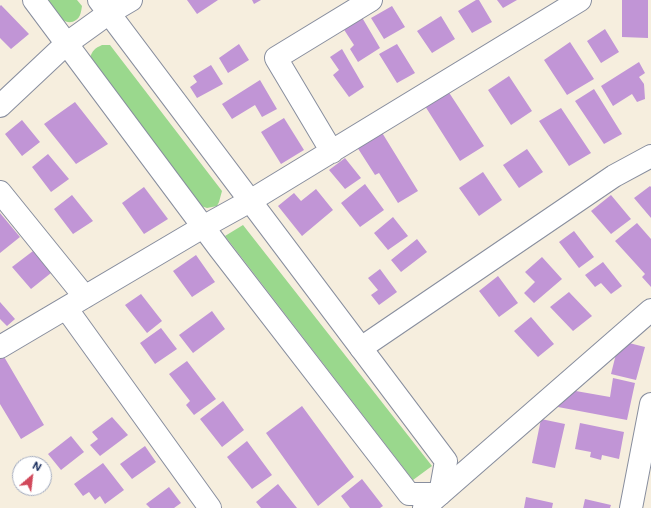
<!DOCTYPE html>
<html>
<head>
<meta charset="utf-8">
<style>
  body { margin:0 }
  #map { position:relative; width:651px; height:508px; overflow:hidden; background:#f6eede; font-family:Mali,sans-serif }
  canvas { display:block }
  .north { position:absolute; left:12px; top:456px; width:40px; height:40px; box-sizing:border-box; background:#fff; border:1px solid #a4acbf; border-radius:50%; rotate:28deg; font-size:11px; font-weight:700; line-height:16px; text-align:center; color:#1b2f5e }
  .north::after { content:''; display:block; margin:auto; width:14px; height:18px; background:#d1495b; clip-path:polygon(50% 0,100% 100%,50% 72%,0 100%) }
</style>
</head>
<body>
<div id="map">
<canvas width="651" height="508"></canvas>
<div class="north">N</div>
</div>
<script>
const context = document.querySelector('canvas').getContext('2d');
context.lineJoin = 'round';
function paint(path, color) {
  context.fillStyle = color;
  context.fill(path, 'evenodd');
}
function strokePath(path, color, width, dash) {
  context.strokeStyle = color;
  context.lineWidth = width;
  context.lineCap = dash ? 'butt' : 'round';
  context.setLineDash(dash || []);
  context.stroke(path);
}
const green = new Path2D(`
  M47 0H77L82 6C81 11 81 17 76 20 63 29 53 8 47 0Z
  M102 45H110L222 191 219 202 217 206 207 208 201 206 90 58C92 51 95 48 102 45Z
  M243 225 432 466 413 480 225 236Z`);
const building = new Path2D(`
  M187 0H218L197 14Z
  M252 0H261L254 4Z
  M476 0H479L492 22 472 33 458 11Z
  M497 0H517L503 8Z
  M622 0H648V38L622 37Z
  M1 5 29 34 11 49 0 38V6Z
  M392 6 405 27 384 39 371 18Z
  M360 14 380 48 358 62 350 49 354 45 341 25Z
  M441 16 455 39 432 53 417 31Z
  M605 29 619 52 601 63 587 41Z
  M570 42 594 79 567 95 544 60Z
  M239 44 249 60 228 73 219 58Z
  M397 44 415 73 397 83 379 54Z
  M342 49 364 87 349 97 333 75 339 70 330 57Z
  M639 62 645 73 639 77 644 84 645 99 637 102 632 94 613 106 601 86Z
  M211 65 223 84 197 98 190 87 197 82 193 76Z
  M509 76 532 111 511 125 488 90Z
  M260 80 277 109 262 117 255 105 232 119 222 104Z
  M594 89 622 134 604 144 575 101Z
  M448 91 484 146 460 161 425 106Z
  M75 102 108 144 76 164 44 124Z
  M561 108 591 153 569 166 539 121Z
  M284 118 304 150 281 164 261 132Z
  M22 120 40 142 22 156 5 134Z
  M381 131 418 191 398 203 379 173 375 175 357 147Z
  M527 149 543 172 519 188 503 165Z
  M48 154 69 179 51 192 32 167Z
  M345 158 361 178 345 189 329 170Z
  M483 172 502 200 479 216 459 188Z
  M365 184 384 210 360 227 341 203Z
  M650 186 651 187V218L634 198Z
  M144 187 168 219 144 234 122 203Z
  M316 189 333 210 302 236 278 206 294 193 301 201Z
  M72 195 93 221 73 234 54 209Z
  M611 195 631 219 611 234 591 211Z
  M0 213 20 237 0 253Z
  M393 217 408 236 388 250 374 233Z
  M637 223 651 239V287L642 277 645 274 615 241Z
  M574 231 594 257 579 268 559 242Z
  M417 239 427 252 401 272 391 260Z
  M33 251 51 273 31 289 12 267Z
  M196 255 215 282 192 297 173 271Z
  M542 257 562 279 534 303 524 293 535 282 525 272Z
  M603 262 622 286 611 294 601 283 595 287 585 275Z
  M380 269 397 292 379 305 371 295 378 290 368 278Z
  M498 276 518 303 499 317 479 291Z
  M569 292 592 316 573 331 550 307Z
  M141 294 162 321 147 333 125 305Z
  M0 302 15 319 7 326 0 319Z
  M212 311 225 329 193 353 179 335Z
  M531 317 554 344 538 357 514 331Z
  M161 328 177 349 155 364 140 343Z
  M629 343 645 347 636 380 611 374 616 354Z
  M3 355 44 425 21 439 0 404V356Z
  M187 361 216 399 194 415 186 405 190 401 169 374Z
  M613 378 635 383 627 420 558 407 561 397 570 390 610 397Z
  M223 401 244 430 222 447 200 419Z
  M302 406 354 477 318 506 266 433Z
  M112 417 128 435 100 456 90 445 98 439 92 432Z
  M541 419 565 424 555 468 532 463Z
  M580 423 624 432 619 459 602 455 601 460 590 457 591 452 575 449Z
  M71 436 84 452 61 470 48 454Z
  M247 441 272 475 252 489 227 457Z
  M145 446 156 462 132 479 120 464Z
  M103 463 124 490 105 504 100 496 95 500 89 492 83 496 74 484Z
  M362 479 383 506 380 508H350L341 496Z
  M278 484 297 508H261L256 502Z
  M169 487 181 503 174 508H150L146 504Z
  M526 497 553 503 552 508H524Z
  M585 499 611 505 610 508H583Z`);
const minor = new Path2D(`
  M0 106 66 44 109 13 131 0
  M332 152 276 58 371 0
  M0 192 85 297
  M66 308 210 508
  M0 347 203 227 250 201 580 0
  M361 348 614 176 651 156
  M424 508 651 310
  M631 508 651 404`);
const tertiary = new Path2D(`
  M34 0 219 248 409 494H440L446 461 99 0`);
paint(green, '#9ad88d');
paint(building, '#c195d6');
strokePath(minor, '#888e9e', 24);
strokePath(tertiary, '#888e9e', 24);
strokePath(minor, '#fff', 22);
strokePath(tertiary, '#fff', 22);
</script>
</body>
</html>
